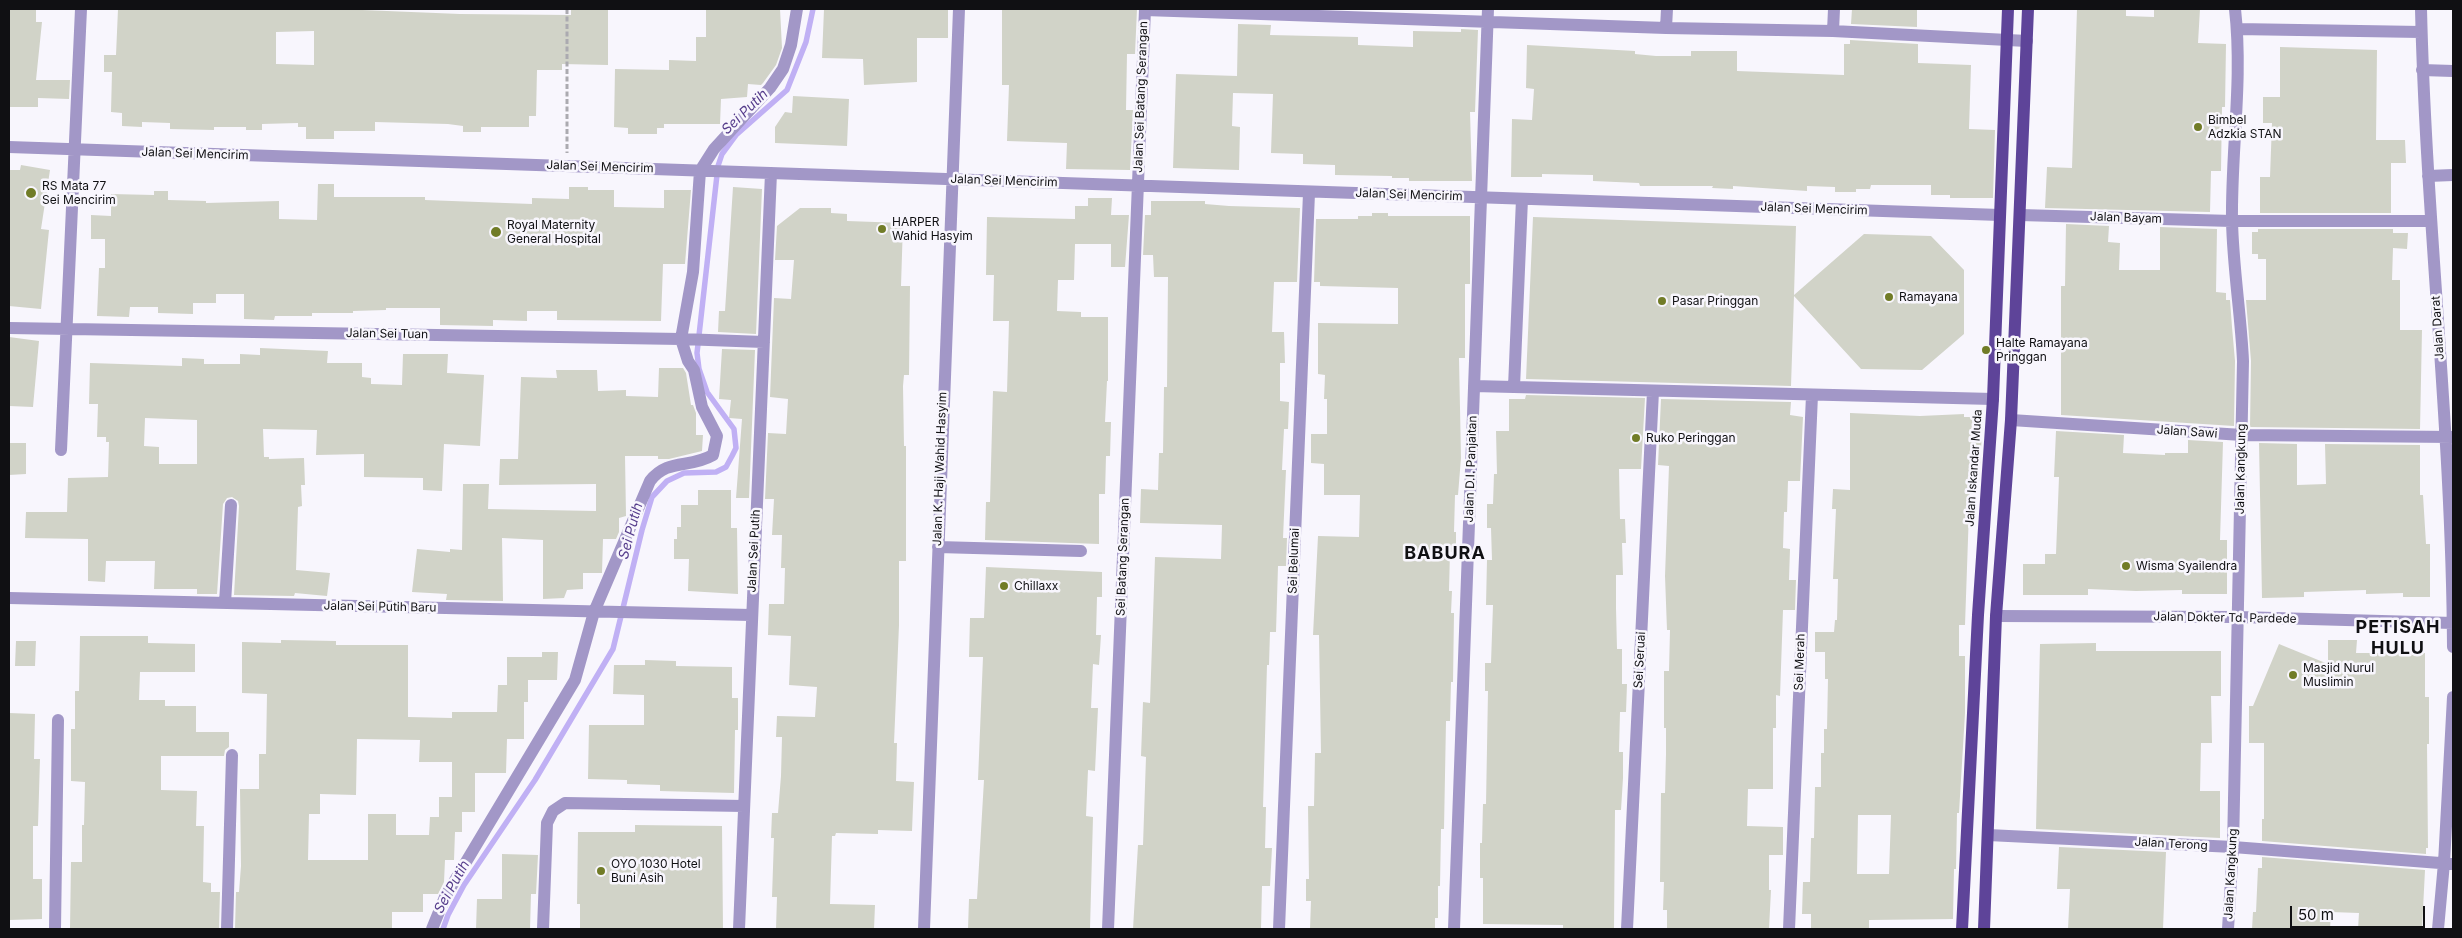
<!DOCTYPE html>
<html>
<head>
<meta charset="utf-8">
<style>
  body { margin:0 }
  #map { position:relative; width:2462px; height:938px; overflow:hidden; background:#f8f6fd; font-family:Inter,sans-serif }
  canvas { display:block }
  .frame { position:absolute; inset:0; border:10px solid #101013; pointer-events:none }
  .scale { position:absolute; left:2290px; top:906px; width:135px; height:22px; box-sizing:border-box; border:2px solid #101013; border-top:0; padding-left:6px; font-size:15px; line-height:18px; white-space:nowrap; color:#101013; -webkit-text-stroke:4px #f8f6fd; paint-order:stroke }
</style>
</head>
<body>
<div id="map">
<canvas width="2462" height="938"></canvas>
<div class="frame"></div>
<div class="scale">50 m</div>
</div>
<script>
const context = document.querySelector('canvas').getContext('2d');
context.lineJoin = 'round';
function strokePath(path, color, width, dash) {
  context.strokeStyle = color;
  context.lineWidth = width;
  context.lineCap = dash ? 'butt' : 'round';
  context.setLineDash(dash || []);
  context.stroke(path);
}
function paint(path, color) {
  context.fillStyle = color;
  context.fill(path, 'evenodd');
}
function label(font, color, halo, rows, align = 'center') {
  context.font = font + ' Inter,sans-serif';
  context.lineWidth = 5;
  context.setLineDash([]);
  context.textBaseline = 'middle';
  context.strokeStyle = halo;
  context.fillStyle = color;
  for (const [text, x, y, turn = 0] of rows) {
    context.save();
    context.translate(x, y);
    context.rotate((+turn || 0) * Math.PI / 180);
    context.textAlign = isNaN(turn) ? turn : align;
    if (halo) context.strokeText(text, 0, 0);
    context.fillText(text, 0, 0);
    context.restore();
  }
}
const stream = new Path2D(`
  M443 929 448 915 464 885 535 780 613 649 642 530 652 497 667 481 684 473 716 472 726 467 732 456 736 448 734 429 707 392 699 369 697 353 718 166 722 154 736 135 787 90 806 42 813 9`);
const building = new Path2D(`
  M9 9H36V22H42L36 80H70L69 99 38 98V107H9Z
  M118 9H338L460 14 571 15V9H608V65L562 64V70H537L536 116H529V127H481V132H463V126L448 124 375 122V131H334V139H306V127H298V123L262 124V130H246V127H214V130L170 129V123L142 122V127L122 126V113L111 112 112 72H104V55H116ZM314 31V65L276 64V32Z
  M706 9H780L782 48 776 65 763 83 761 85 748 84 747 97 721 99 720 124H664V128H657V134H628V128L614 127 615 69 669 70V60L696 61V37H706Z
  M824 9H948V38H917V82L864 85 863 59 822 58Z
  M1002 9H1137L1135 54H1127L1126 110H1133L1130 170 1066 169 1067 143 1007 141 1009 85H1002Z
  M1852 9H1917V27L1851 24Z
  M2077 9H2126V16L2154 17V9H2200L2198 43 2226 44 2225 107H2222L2221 171H2211L2210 212 2045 208 2047 167 2072 168Z
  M1238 24 1271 25 1270 35 1358 37V45L1413 47V31L1461 32V29L1478 30 1475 112H1470L1472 181H1409V178H1392V176L1335 175V165L1303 164V154L1271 153 1273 94 1233 93 1232 126 1240 127 1239 170 1173 168 1176 74 1237 76Z
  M1850 40 1918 44V63L1971 65 1969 129 1995 130 1993 198H1950V195H1931V185H1871L1870 189H1856V192H1835V187L1807 186V191L1733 186V189L1712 188 1713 186H1640L1639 183 1593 181V175L1542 174V177H1511L1512 119 1532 120 1534 89 1526 88 1527 45 1635 51V54L1656 56H1691V51H1737V71L1844 75V44H1850Z
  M2280 47 2377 50 2376 140H2405L2406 163H2391V213H2260V177H2270L2272 123H2263V97H2280Z
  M793 96 849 99 847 146 775 143V127L785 112 792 113Z
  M21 165 50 170 41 229 49 230 41 309 9 306V170H20Z
  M318 184H334V197H425V200L532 204V198L569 199V187H588V190H614V207L664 208V190H691L685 264H663L661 321 557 320V311H527V321L493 320V326L440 325V308H386V310L353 311V313H312V316H275L274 320 244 319V294H216V303H193V314L158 313V307H130L129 317 97 316 99 268H105V239H91V215L111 216V194L154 195V191H168V200L206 201V203L279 201V219L317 220Z
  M733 187 762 189 756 334 718 332 719 311H725Z
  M1088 198H1112L1111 215H1129L1125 267H1111V244H1075L1074 280H1058L1057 311 1081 312V317H1108V381H1107L1105 422H1111L1110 456H1106L1105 494H1099V544L985 540 986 502H990L993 391 1007 392 1009 321H993L994 275H986L987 217 1075 219V206H1088Z
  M1151 201H1205V204L1229 206 1300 208 1297 282H1274L1272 332H1284L1285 363H1280V401L1289 402 1288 429H1284L1282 470H1286L1283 538H1287L1286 566H1278L1276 632H1270L1269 665H1267L1263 807H1266L1265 848H1272L1270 886H1262L1261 929H1133L1138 845H1143L1146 757 1141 756 1143 702 1150 703 1155 557 1221 559 1222 525 1140 523 1141 489 1158 490 1159 453H1163L1164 387H1167L1168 277H1154L1153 255H1143L1145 215H1151Z
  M800 208H831V213L847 214V221L903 223 901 286H910L909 375H904L903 386 904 446H906V561H899V625L894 743H897L896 781 914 782 912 831 878 830V834L836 833 835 836H832L830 904 875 905 874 929H776L777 897H772L774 838H771L772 813H778L781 776 782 737H776L777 716 815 717 817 687 789 685 791 636 768 635 769 604H784L785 568H781L782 535H772L774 499H765L768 433 786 434 788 399 770 397 774 298 791 299 794 260H775L777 226Z
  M1372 213H1388V216H1470V284H1465V358H1459L1461 458 1458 495H1455L1454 532H1456V552H1450L1449 591H1452L1451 613H1454L1453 682H1451L1450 721H1446L1444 829H1441L1440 886H1438V918H1435V929H1310L1311 901H1306V879H1309L1308 806H1314L1315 753H1321L1319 635H1313L1318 536 1359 537 1360 495H1324V464L1311 463V434H1327V399H1324L1325 375 1318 374V323L1398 324V288L1320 286V282H1314L1316 219H1358V216H1372Z
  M1533 217 1796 226 1794 295 1864 234 1931 236 1964 270V334L1922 370 1861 369 1794 296 1791 386 1526 379Z
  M2066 224 2109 226 2108 242 2120 243 2119 270H2160V227L2217 229 2216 292 2226 293V300H2230L2232 327 2235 361 2234 426 2061 415V286H2065Z
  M2258 229H2393V233H2408L2407 249 2393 248 2392 280H2400V330H2422L2420 429 2250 427 2251 361 2246 300H2266V259H2258V254H2252V232H2258Z
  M9 337 39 341 33 407 9 406Z
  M260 348 328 351 327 363H362V377L371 378V384L402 385 403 354H448L447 373 484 375 480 446 444 444 442 491 423 490V478L364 477V454L316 455 317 430 263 429 264 457H269V459L304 458 305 485H301L302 506 298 507 296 570 330 573 327 596 295 593 294 596 234 595 239 506 238 501 232 497 227 498 223 504 217 594H197V589H154L155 561H106L105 582 88 581V539L25 538 26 512H67L68 478 108 477 109 442H106V437H97L98 404H89L90 363 182 366V358L204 359V364H240V354L260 355ZM145 418 197 420V464H159V447L144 446Z
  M722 349 755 350 749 498H736L742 419 729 418 731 400 719 399Z
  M659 368H683L686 373 691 405H693L696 413V435H703L702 451 669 459H658V456H625L626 516 619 518V532L616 539H603L602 573H583V589L567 590 564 598 543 599V540L502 538 503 601 446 600 447 594 412 592 417 549 450 552V549L462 550 463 484H489L488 509 596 511V484L499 485 500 459H518L521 377 557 378 556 370H597L598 391 626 390V396L658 397Z
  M1526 395 1645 398 1641 469H1619L1620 519H1625L1626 543H1622L1623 575H1616V608L1617 649H1622V684H1627L1626 712H1620L1619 752H1623V778L1621 810H1615L1614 929H1563V925L1483 924V878H1480V843H1482L1483 804H1486L1488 691H1485V663H1491L1493 605H1486L1487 560H1492L1491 528H1487V504H1493L1494 474H1497L1496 431H1509V399H1525Z
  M1661 399 1791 402 1790 415 1803 417 1800 481H1788L1787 512H1784L1783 548 1790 549 1789 580H1796L1795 610H1783L1780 696 1776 695V728H1773V789H1748L1747 826 1783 827V855H1769V890H1771L1769 929H1667V910H1663L1664 882H1660L1661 793H1665L1666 754V728H1664V671H1669L1670 630H1667L1665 576 1669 466 1658 465Z
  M1850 413 1920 416 1964 414V417H1983L1979 482H1970L1965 625H1959V656H1965V713L1959 813H1957L1956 869H1954L1953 919 1869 920V929H1811V914H1802L1803 882H1810L1811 838H1814L1815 787H1821V753H1824V729H1827L1828 679H1825V652H1815V632H1834L1835 620H1837L1838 579H1833L1836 509H1832L1833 489 1850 490ZM1858 815H1891L1889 874H1857Z
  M2056 431 2124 435 2123 453 2165 455V453H2188V440L2223 442 2220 540H2227V594H2182V590L2136 591 2088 589V595H2023V564H2045V554H2056L2059 477H2054Z
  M9 443H26V474L9 475Z
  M2259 443 2297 444V485L2326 484 2325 444 2420 445V495H2423L2426 544H2430V597H2403V593L2366 594V590L2304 592V597L2262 598Z
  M698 490H731V528H737L738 594 688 591 689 559H674V539H677V527H681V505H698Z
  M986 567 1102 572V597H1097L1096 635H1101L1099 665 1093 664 1091 708H1098L1095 771 1088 770 1086 816 1093 817 1090 929H968L969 899H977L984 780H978L983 657H969L970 618H984Z
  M80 636H148V643L195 644V672H140L139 700H165V706H196V732H229V747L225 750 224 756H161V790L197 791 196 826H204L203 882 211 883V892H220L219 929H70L71 862H82V825H84L85 782 71 781V729H75V691H79Z
  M281 640 336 641V645H408V717L452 718V712H497L498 685H507V657H542V652H558L557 680H528V702H524V739H507L506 773H475V812H462V832H455L454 860H445L444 882 438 894H423V912H392V929H235L236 892H239L241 866 240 789H259V754H266L267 694 242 693V642L281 643ZM357 739 420 740 419 762H452V797H439V817H430L429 835H396V814H368V860H308L309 814H320V794L356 795Z
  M2328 640H2357L2356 653H2425V697H2429V744H2427L2428 848H2426V854L2262 841V819H2264V743H2249V706H2253L2279 644 2328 664Z
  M16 641H36L35 666H15Z
  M2096 643V651H2221V696H2211L2212 743H2201L2200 791H2220V838L2036 829 2040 644Z
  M645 660 676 661V666L732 667V698H738V730H735L734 793 660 791V785L627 784V780L588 779 589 725H644V695L613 694 614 665H645Z
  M9 713 35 714 34 759H40L38 826H33V879H42V919L9 920Z
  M635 825 722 826 723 929H580V904H577L578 832H635Z
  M2059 847 2166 852 2163 929H2068L2070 889H2057Z
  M502 854 538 855 536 894H531L530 929H476L477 899H502Z
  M2262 857 2425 870 2422 929H2358L2359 913 2331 912 2330 929H2252L2253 912H2256L2258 868H2262Z`);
const path = new Path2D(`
  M567 9V153`);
const minor = new Path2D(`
  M2421 9C2426 222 2452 434 2453 647
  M1145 10 1666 28 1833 31 2027 41
  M1666 28 1667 9
  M2237 29 2421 32
  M1833 31 1834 9
  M2422 70 2453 71
  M9 147 2000 215
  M2428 176 2453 175
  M2020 215 2232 221H2431
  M9 328 681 339 764 342
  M1474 386 1993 399
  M1514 387 1522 199
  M2011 420 2242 435 2453 437
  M61 450 81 9
  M938 547 1081 551
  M9 598 751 615
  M225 603 231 505
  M1996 616 2238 617 2453 623
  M1988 835 2233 847 2453 864
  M55 929 58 720
  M227 929 232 755
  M432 929 445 897 575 680 594 612 650 481C668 458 689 469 713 455L717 436 702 407 694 370 688 361 681 339 693 272 700 171 714 149 770 88 783 69 791 45 797 9
  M543 929 547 823 553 811 565 803 744 806
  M739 929 771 173
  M924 929 959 9
  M1108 929 1145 9
  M1279 929 1309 193
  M1454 929 1488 9
  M1627 929 1653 391
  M1789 929 1812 395
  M2228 929 2233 847 2243 361C2241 315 2233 268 2232 221 2231 150 2243 80 2235 9
  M2438 929 2444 863 2453 697`);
const major = new Path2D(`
  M1962 929 1978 615 1993 399 2008 9
  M1984 929 1996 616 2011 420 2028 9`);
const markers = [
  [2198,127,5,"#717c27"],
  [31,193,6,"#717c27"],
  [882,229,5,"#717c27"],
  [496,232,6,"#717c27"],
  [1889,297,5,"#717c27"],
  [1662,301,5,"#717c27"],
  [1986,350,5,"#717c27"],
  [1636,438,5,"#717c27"],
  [2126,566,5,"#717c27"],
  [1004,586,5,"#717c27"],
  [2293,675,5,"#717c27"],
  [601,871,5,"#717c27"]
];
const streetNames = [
  ["Jalan Sei Batang Serangan",1141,97,-88],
  ["Jalan Sei Mencirim",195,154,2],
  ["Jalan Sei Mencirim",600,167,2],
  ["Jalan Sei Mencirim",1004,181,2],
  ["Jalan Sei Mencirim",1409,195,2],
  ["Jalan Sei Mencirim",1814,209,2],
  ["Jalan Bayam",2126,218,2],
  ["Jalan Darat",2438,328,-94],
  ["Jalan Sei Tuan",387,334,1],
  ["Jalan Sawi",2187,432,4],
  ["Jalan Iskandar Muda",1974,468,-86],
  ["Jalan K. Haji Wahid Hasyim",940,469,-88],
  ["Jalan D.I. Panjaitan",1471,469,-88],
  ["Jalan Kangkung",2241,469,-89],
  ["Jalan Sei Putih",754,551,-87],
  ["Sei Batang Serangan",1123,557,-88],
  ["Sei Belumai",1294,561,-88],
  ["Jalan Sei Putih Baru",380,607,1],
  ["Jalan Dokter Td. Pardede",2225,618,1],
  ["Sei Seruai",1640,660,-87],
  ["Sei Merah",1800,662,-88],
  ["Jalan Terong",2171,844,3],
  ["Jalan Kangkung",2231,874,-87]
];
const poiNames = [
  ["Bimbel",2208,120],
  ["Adzkia STAN",2208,134],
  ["RS Mata 77",42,186],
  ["Sei Mencirim",42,200],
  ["HARPER",892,222],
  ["Wahid Hasyim",892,236],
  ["Royal Maternity",507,225],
  ["General Hospital",507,239],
  ["Ramayana",1899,297],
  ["Pasar Pringgan",1672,301],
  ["Halte Ramayana",1996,343],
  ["Pringgan",1996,357],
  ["Ruko Peringgan",1646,438],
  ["Wisma Syailendra",2136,566],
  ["Chillaxx",1014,586],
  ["Masjid Nurul",2303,668],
  ["Muslimin",2303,682],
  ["OYO 1030 Hotel",611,864],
  ["Buni Asih",611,878]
];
const waterNames = [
  ["Sei Putih",745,112,-44],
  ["Sei Putih",631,531,-75],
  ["Sei Putih",452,887,-61]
];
const districtNames = [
  ["BABURA",1445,554],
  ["PETISAH",2398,628],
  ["HULU",2398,649]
];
strokePath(stream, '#c0b0f4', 5.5);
paint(building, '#d1d3c8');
strokePath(path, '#abaab0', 3, [5, 2.5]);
strokePath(minor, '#a297c7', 12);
strokePath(major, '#5e4499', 12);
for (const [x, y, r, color] of markers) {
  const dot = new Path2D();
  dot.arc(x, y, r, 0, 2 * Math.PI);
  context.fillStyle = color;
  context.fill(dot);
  strokePath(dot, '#f8f6fd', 2);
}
label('12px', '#101013', '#f8f6fd', streetNames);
label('12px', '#101013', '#f8f6fd', poiNames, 'left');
label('italic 14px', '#553c8b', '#f8f6fd', waterNames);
context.letterSpacing = '1px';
label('bold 18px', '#101013', '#f8f6fd', districtNames);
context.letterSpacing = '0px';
</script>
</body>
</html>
